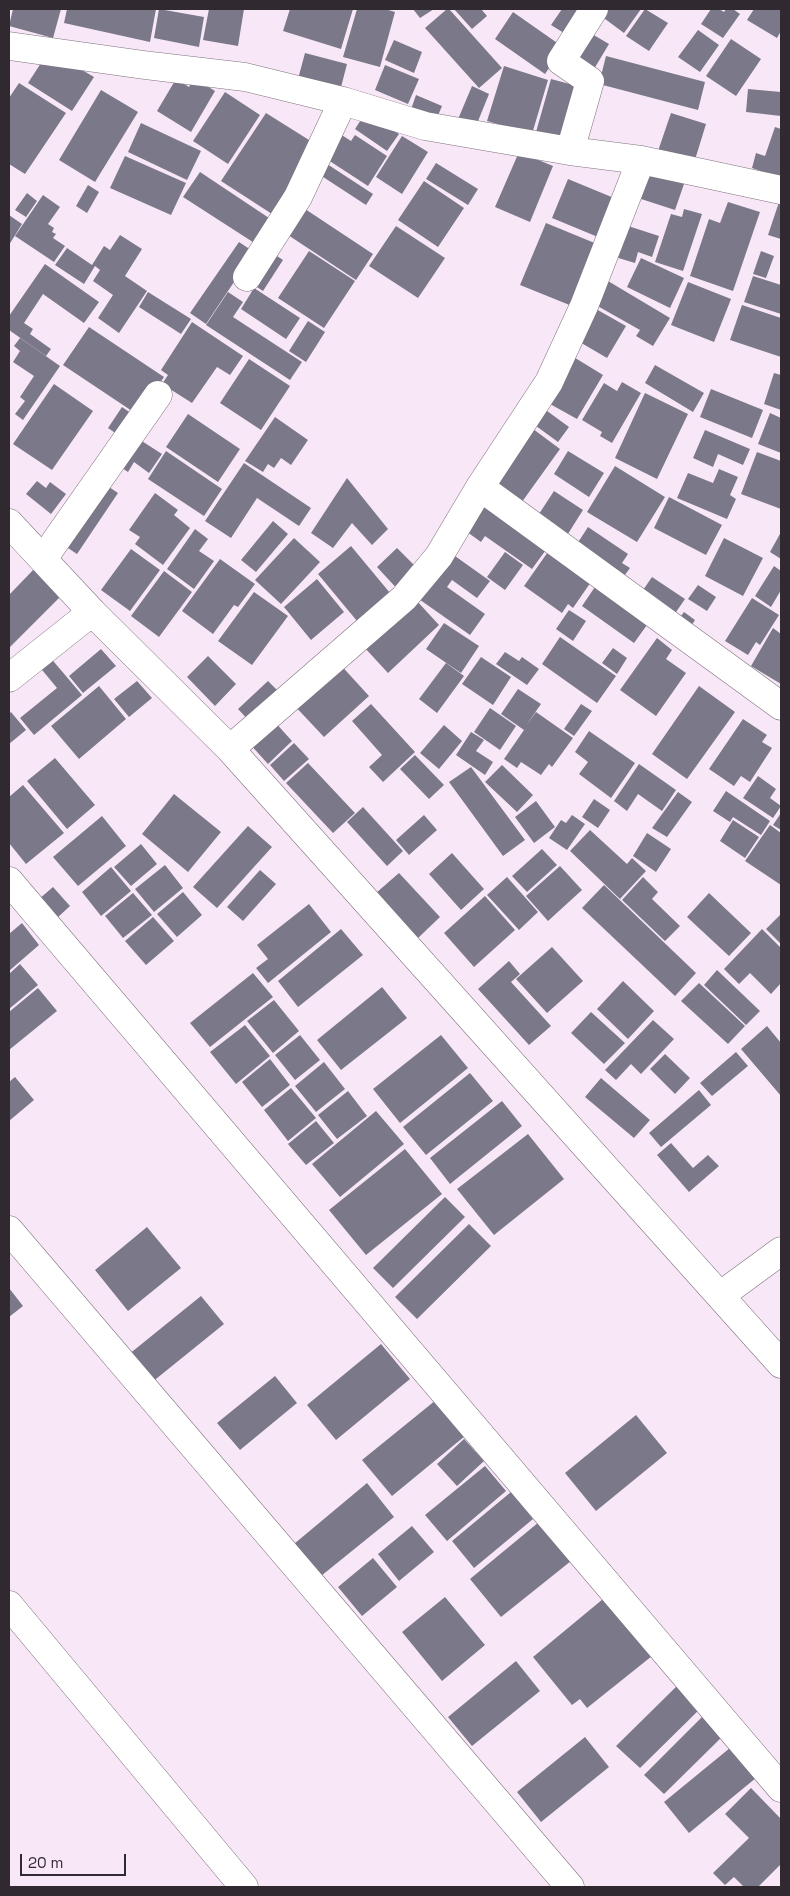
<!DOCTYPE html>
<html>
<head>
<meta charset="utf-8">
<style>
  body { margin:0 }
  #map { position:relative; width:790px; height:1896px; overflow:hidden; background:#f8e8f7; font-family:"Space Grotesk",sans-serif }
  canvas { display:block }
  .frame { position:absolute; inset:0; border:10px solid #30292f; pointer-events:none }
  .scale { position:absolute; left:20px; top:1854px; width:106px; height:22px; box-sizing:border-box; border:2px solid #30292f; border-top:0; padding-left:6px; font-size:15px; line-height:18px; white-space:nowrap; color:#30292f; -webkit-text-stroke:4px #f8e8f7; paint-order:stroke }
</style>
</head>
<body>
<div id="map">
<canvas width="790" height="1896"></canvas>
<div class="frame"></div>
<div class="scale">20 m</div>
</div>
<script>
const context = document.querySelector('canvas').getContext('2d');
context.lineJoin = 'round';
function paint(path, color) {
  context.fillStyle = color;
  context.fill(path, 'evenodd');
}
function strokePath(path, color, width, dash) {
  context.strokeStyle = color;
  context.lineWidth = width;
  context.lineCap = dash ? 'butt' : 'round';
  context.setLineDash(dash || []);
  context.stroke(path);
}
const building = new Path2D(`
  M13 9H61L53 38 9 26Z
  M67 9H156L150 42 64 23Z
  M159 9 204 17 199 47 154 38Z
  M209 9H244L238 46 203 40Z
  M290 9H353L341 49 283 31Z
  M357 9H385L395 12 380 67 343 57Z
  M413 9H434L420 18Z
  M447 9H449L502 68 479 88 425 28Z
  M454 9H481L487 16 472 29Z
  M562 9H581L564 33 551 25Z
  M601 9H641L624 33 597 13Z
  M645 9 668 23 649 51 626 36Z
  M711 9H719L724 12 726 9H733L740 14 723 38 701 24Z
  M754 9H781V31L777 38 747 20Z
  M513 12 563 47 545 74 495 39Z
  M698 30 719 45 700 72 678 57Z
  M592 34 609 44 594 69 576 59Z
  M731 39 761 59 736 96 706 76Z
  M394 40 422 52 414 73 385 60Z
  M305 53 347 64 340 91 298 79Z
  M606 56 705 82 698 110 599 84Z
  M41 63 72 64 94 77 72 111 28 83Z
  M385 65 419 79 408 104 375 90Z
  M504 66 548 80 532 134 487 121Z
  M194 78 215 91 191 132 157 111 176 79 189 87Z
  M551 79 577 86 562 140 536 132Z
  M19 83 66 113 25 174 9 164 10 159 9 158V98Z
  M472 86 489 94 474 131 456 124Z
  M748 89 781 92V116L746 112Z
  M101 90 138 112 95 182 59 160Z
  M225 92 260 115 228 164 193 141Z
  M416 95 442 106 434 125 409 115Z
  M366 112 399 134 387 151 355 129Z
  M266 113 317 145 272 214 221 181Z
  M671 113 706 124 694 163 658 151Z
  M141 123 201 151 187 180 128 152Z
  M775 127 781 129V178L752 168 756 153 765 156Z
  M337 132 351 141 355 135 387 156 368 186 322 156Z
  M402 136 428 152 402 194 376 177Z
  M519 152 553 166 530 222 495 207Z
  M125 156 186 183 171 215 110 188Z
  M324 162 373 194 366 205 317 173Z
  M436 163 478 189 468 205 426 179Z
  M200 172 275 222 259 246 183 197Z
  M647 172 684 184 675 210 638 198Z
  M568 179 614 198 598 237 552 218Z
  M424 181 464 208 438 247 398 220Z
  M88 185 99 192 87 213 76 206Z
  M27 193 37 201 26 217 15 210Z
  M43 195 60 207 48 224 54 228 52 232 56 234 53 238 65 246 54 262 15 236Z
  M781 196V239L768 235Z
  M728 202 760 212 733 291 690 276 709 219 720 223Z
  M299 205 373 254 356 280 282 231Z
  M684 209 702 214 683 271 655 262 671 214 682 217Z
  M9 215 22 224 9 245Z
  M546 223 597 244 572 306 520 285Z
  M625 225 659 236 652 257 638 252 635 263 615 257Z
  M396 226 445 258 418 298 369 266Z
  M120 235 142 249 125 276 147 291 119 333 98 318 113 295 93 281 100 270 95 266 84 284 55 265 67 248 92 265 104 246 110 250Z
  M239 242 254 252 206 324 190 313Z
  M268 250 283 260 263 291 248 281Z
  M309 251 355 281 324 328 278 298Z
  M761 251 774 256 766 278 753 274Z
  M641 258 684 278 670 308 627 287Z
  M45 264 99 302 84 323 43 294 24 323 33 329 30 334 51 349 46 356 9 330V316Z
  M753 276 781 285V314L744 302Z
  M608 281 670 318 653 346 636 336 640 330 594 304Z
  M688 282 731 299 714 342 671 325Z
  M254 288 300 318 286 339 241 309Z
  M148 292 191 319 181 334 139 307Z
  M228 292 243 302 233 317 302 362 290 380 206 325Z
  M742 305 781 318V357L730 340Z
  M596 309 626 326 607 358 578 341Z
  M308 321 325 332 306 362 289 351Z
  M192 322 243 356 230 375 217 367 192 403 162 384 168 375 161 370Z
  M89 327 164 377 138 415 63 365Z
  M20 338 60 366 23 420 15 414 25 401 20 397 34 376 13 362 20 351 14 346Z
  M572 356 603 375 577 419 550 404Z
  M249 359 290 386 261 430 220 403Z
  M655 365 704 393 693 412 645 383Z
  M774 373 781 375V410L764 404Z
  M622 382 641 393 612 443 600 436 602 432 582 420 604 383 617 391Z
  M54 384 93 411 52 470 13 444Z
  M711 389 763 410 752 438 700 417Z
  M645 393 688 414 657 479 615 458Z
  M122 407 138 418 124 439 108 428Z
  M543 408 569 427 558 442 532 423Z
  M770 413 781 418V453L758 444Z
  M188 414 240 449 218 482 166 447Z
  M275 417 308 440 291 465 281 458 274 468 268 464 263 472 245 461Z
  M529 426 560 449 519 506 488 483Z
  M705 430 750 449 743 465 718 454 713 467 693 458Z
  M134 436 162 454 149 473 134 462 128 472 116 464Z
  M166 451 222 489 204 516 148 479Z
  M568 451 604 473 589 497 554 474Z
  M757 452 781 461V509L741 494Z
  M244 463 311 508 299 526 257 498 231 538 205 521Z
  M615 466 665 497 637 542 587 512Z
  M719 469 738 477 730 495 736 499 727 519 677 498 688 473 713 483Z
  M347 478 388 529 372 545 352 523 333 548 311 533Z
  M37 481 46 488 50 482 66 494 51 514 26 494Z
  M103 483 118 493 77 554 62 544Z
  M554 491 583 510 566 537 537 517Z
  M155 493 178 510 174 515 190 528 163 565 135 544 140 537 129 530Z
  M669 497 722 525 706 555 654 528Z
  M482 501 548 547 532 569 485 536 481 542 463 529Z
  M273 521 288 534 256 572 241 560Z
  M588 527 628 554 622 563 630 568 622 579 575 547Z
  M195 529 208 539 199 551 214 561 194 589 167 569Z
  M781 532V559L770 552Z
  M294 538 320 562 281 604 255 580Z
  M724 538 763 558 743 596 705 576Z
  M351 546 395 599 362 627 318 574Z
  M397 548 422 573 401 593 377 567Z
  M131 549 160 570 130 611 101 590Z
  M550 549 593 579 573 608 568 604 562 613 524 586Z
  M448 551 490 581 477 598 452 580 447 587 485 614 470 635 416 597Z
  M505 552 523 565 505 590 487 577Z
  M220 559 255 584 238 607 234 605 213 634 182 611Z
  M774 566 781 571V590L771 607 755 596Z
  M36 567 63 594 9 648V595Z
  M164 571 192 592 159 637 131 616Z
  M652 577 685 599 674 615 641 593Z
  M317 579 344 612 311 640 284 607Z
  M599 581 652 618 634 643 582 606Z
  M698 585 716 597 707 611 688 599Z
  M254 592 288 616 252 665 218 641Z
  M752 598 779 615 760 645 756 642 748 655 725 641Z
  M416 600 439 625 388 673 364 647Z
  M569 610 586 621 573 641 556 629Z
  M684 612 695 620 690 628 678 620Z
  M444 623 479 646 461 673 426 649Z
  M773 628 781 634V684L751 666Z
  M560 637 616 676 597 703 542 664Z
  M657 638 672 650 666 659 686 673 656 716 620 690Z
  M613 648 627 658 617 674 602 663Z
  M101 649 116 666 83 693 69 676Z
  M505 652 519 661 522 657 539 669 527 685 496 664Z
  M49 656 82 695 34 735 20 718 57 688 38 665Z
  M208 656 236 684 215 706 187 677Z
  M481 657 511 677 493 705 462 684Z
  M337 661 369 696 324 737 292 703Z
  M446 663 464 676 437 713 419 699Z
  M137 681 152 698 129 717 114 699Z
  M268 681 285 698 254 726 238 709Z
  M99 686 126 719 79 759 51 726Z
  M699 686 735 712 687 779 652 754Z
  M518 689 541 704 525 727 536 712 573 738 552 767 549 764 541 775 521 762 517 768 504 759 524 730 501 714Z
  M371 704 415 752 383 782 369 767 382 755 352 721Z
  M581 704 592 711 574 736 564 729Z
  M490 708 516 726 500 750 474 732Z
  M11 712 26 730 9 744V714Z
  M743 719 767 735 762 742 772 748 750 782 741 776 734 786 709 769Z
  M273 720 292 741 268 764 249 743Z
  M444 725 462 741 439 769 420 753Z
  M589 731 635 763 611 798 579 774 588 762 575 752Z
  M471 732 484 740 476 751 493 762 485 775 456 755Z
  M294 743 309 759 284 781 270 765Z
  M415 755 444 785 429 799 400 769Z
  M55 758 95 805 67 829 27 781Z
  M308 763 355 813 333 833 286 783Z
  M639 764 676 790 662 811 638 794 627 811 614 801Z
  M502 765 533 795 517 812 485 782Z
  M471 767 525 840 503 856 449 782Z
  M758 776 776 789 770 798 781 806 773 818 743 798Z
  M23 785 64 833 26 864 9 843V797Z
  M726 791 770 821 761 835 733 817 730 822 713 811Z
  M678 792 692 802 667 837 652 828Z
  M174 794 221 832 188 872 142 834Z
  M594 799 610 810 598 828 582 817Z
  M536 801 555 827 534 843 515 817Z
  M363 807 403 851 387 866 347 822Z
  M781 813V830L773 825Z
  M424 815 437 830 409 855 396 840Z
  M572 815 585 824 567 850 549 838 561 820 566 823Z
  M102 816 126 846 78 886 53 857Z
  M733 820 759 837 745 858 720 841Z
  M770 825 781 833V885L745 861Z
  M248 826 272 847 217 908 193 887Z
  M590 830 627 864 632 858 646 871 620 899 570 851Z
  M647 833 671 849 656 872 633 856Z
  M141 844 157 864 131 886 114 867Z
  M542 849 557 865 527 892 512 876Z
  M452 853 484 889 461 910 429 874Z
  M165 865 183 888 154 912 135 889Z
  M560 866 582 890 548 921 526 896Z
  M111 867 131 891 101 916 82 892Z
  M260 870 276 884 243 921 227 907Z
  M399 873 440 917 418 938 376 893Z
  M507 877 538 912 519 930 487 895Z
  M643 877 658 892 652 899 680 926 665 941 622 900Z
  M604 885 696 973 675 996 582 908Z
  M53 887 70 906 57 918 39 899Z
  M183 892 202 915 177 937 157 914Z
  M133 893 152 915 123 938 105 916Z
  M709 893 751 933 729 956 687 917Z
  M485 896 515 930 474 967 444 933Z
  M309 904 331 932 268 983 256 968 268 959 257 945Z
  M781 914V944L766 929Z
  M153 917 174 941 146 965 125 941Z
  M22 923 39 945 9 971V934Z
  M341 929 363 955 298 1007 278 981Z
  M762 929 781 948V983L771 994 750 973 739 984 724 969Z
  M552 947 583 981 547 1013 516 979Z
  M509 961 520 974 511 982 551 1026 529 1045 478 989Z
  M20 964 38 985 9 1009V974Z
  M717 970 760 1011 746 1025 704 985Z
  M253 973 273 997 210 1047 190 1023Z
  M623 981 654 1011 628 1039 597 1009Z
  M699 983 745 1026 728 1044 681 1001Z
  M382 987 407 1018 341 1070 317 1040Z
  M38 988 57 1011 9 1050V1012Z
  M274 1000 299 1031 273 1053 247 1021Z
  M591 1012 625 1043 604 1064 571 1033Z
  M653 1020 674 1039 641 1074 631 1064 616 1080 605 1070Z
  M245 1025 270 1056 236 1084 210 1052Z
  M767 1026 781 1043V1096L741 1049Z
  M300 1035 320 1060 295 1080 275 1055Z
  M441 1035 468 1068 400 1123 373 1089Z
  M736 1052 748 1066 712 1096 700 1083Z
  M665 1054 690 1078 675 1094 650 1069Z
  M270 1059 290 1085 262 1107 242 1082Z
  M324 1062 345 1089 316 1112 295 1086Z
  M470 1073 493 1101 426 1155 403 1127Z
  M15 1077 34 1100 9 1121V1082Z
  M601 1078 650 1120 634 1138 585 1097Z
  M291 1088 316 1118 288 1141 264 1110Z
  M699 1090 711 1105 661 1147 649 1133Z
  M348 1091 367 1116 337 1139 318 1115Z
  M502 1101 522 1126 450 1184 430 1158Z
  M376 1111 404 1144 340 1197 312 1164Z
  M316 1121 334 1143 306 1165 288 1144Z
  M528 1134 564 1179 494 1235 457 1189Z
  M671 1143 693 1168 708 1155 719 1166 689 1192 657 1155Z
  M405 1149 442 1194 366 1255 329 1210Z
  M445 1197 465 1217 393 1288 373 1268Z
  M469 1224 491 1246 417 1319 395 1297Z
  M147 1227 181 1268 128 1311 95 1270Z
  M9 1288 23 1306 9 1317Z
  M201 1296 224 1324 151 1383 128 1355Z
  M381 1344 410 1379 336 1440 307 1405Z
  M275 1376 297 1403 240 1450 217 1423Z
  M436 1400 465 1436 392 1496 362 1460Z
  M636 1415 667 1453 596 1511 565 1473Z
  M464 1439 484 1461 457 1486 437 1464Z
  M485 1466 506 1491 447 1541 425 1515Z
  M367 1483 394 1517 321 1576 294 1544Z
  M511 1492 533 1519 474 1568 452 1541Z
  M539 1522 571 1561 501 1617 470 1579Z
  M412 1526 434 1552 399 1581 378 1554Z
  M373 1558 397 1587 362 1616 338 1587Z
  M609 1594 657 1652 587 1708 580 1699 572 1705 533 1657Z
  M445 1597 485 1645 442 1681 402 1632Z
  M516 1661 540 1691 472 1746 448 1717Z
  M682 1681 705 1704 640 1768 616 1746Z
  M708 1711 728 1731 664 1794 644 1775Z
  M585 1737 609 1767 541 1822 517 1792Z
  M736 1743 762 1773 689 1833 664 1802Z
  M751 1788 781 1819V1864L758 1887H744L734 1877 725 1885 713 1873 749 1838 725 1814Z`);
const street = new Path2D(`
  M9 46 144 65 245 77 343 101 425 126 570 151 641 160 781 190
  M570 151 590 81 561 61 594 9
  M247 277 298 197 343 101
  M480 487 781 706
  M9 523 92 612 230 749 781 1364
  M43 559 158 395
  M9 678 92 612
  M230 749 404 598 439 556 480 487 549 382 584 306 641 160
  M9 881 781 1788
  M9 1230 570 1887
  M721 1295 781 1251
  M9 1605 244 1887`);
paint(building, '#7b788a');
strokePath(street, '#7f717e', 29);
strokePath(street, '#fff', 28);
</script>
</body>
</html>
